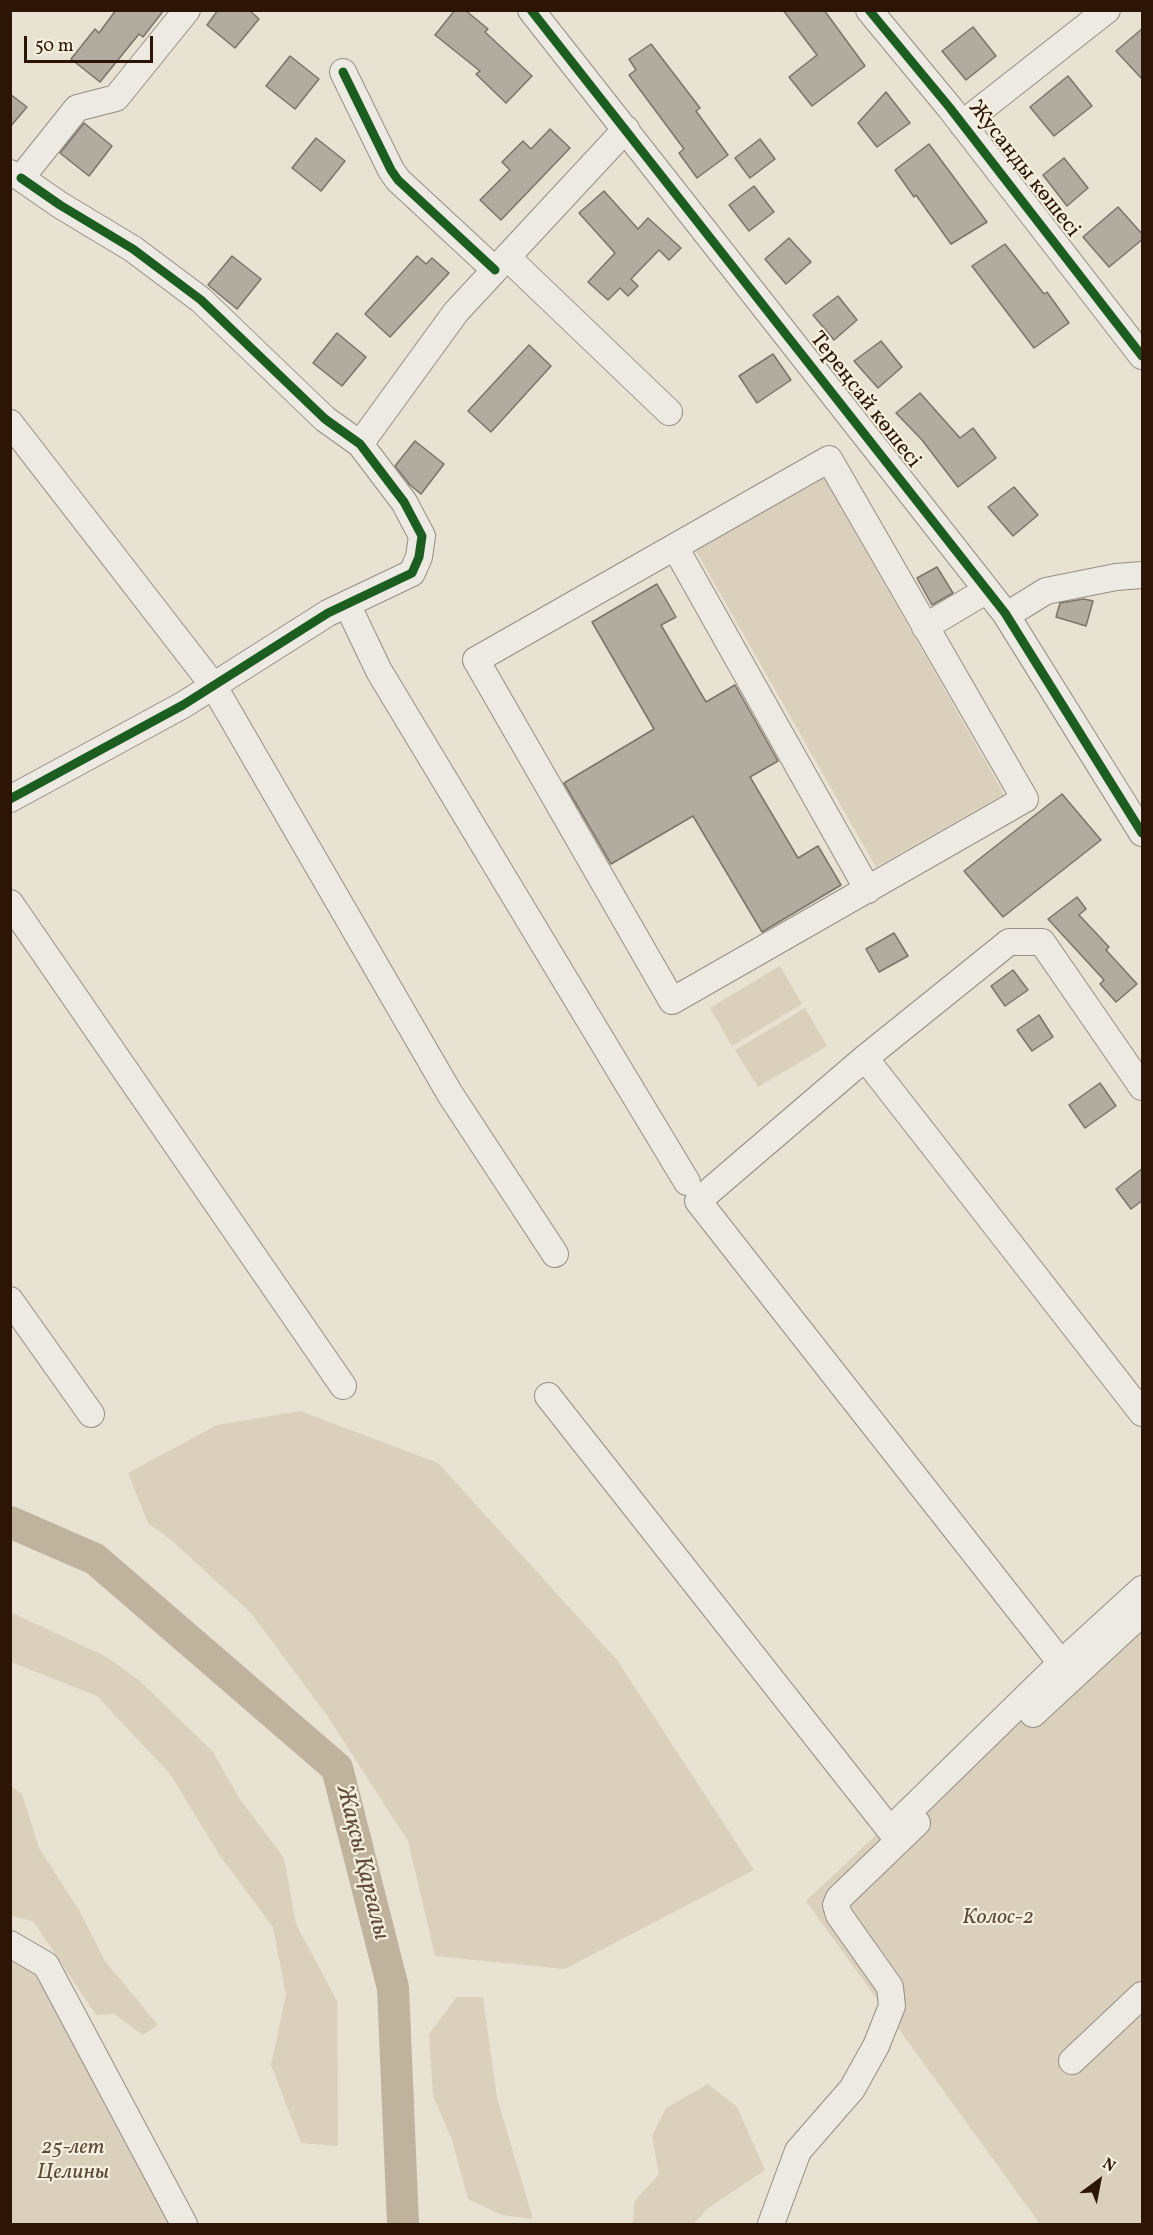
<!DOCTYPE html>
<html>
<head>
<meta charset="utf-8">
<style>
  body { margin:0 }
  #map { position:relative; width:1153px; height:2235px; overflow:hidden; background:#e8e2d2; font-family:Vollkorn,serif }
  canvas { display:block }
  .frame { position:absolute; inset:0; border:12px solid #2d1506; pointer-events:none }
  .north { position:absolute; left:1069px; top:2151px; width:60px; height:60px; -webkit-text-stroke:4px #f5efdd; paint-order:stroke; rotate:32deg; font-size:16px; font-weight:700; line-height:24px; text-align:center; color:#2d1506 }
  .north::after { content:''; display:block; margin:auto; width:21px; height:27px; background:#2d1506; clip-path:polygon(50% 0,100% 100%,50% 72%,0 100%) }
  .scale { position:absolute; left:24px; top:36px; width:129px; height:27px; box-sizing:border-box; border:3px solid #2d1506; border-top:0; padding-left:8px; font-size:18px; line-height:21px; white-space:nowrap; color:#2d1506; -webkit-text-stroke:4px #f5efdd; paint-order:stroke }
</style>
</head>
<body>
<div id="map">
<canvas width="1153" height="2235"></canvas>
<div class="frame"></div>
<div class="north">N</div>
<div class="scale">50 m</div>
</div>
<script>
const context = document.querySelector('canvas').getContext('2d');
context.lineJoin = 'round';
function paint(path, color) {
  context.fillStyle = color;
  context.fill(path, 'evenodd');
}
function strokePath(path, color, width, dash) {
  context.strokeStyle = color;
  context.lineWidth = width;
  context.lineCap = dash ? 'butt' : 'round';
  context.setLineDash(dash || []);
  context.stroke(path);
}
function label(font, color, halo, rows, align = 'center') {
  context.font = font + ' Vollkorn,serif';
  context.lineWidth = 4.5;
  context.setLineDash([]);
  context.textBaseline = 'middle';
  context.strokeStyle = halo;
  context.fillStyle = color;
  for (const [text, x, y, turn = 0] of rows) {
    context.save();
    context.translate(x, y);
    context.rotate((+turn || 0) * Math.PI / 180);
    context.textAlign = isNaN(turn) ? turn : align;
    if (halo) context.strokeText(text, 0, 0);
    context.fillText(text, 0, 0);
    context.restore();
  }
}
const green = new Path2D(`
  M824 478 1004 794 876 867 696 551Z
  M780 966 802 1004 732 1046 710 1008Z
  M805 1008 827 1046 758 1087 735 1050Z
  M300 1411 438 1463 617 1660 754 1870 565 1969 435 1956 408 1841 326 1714 251 1613 170 1539 148 1523 128 1473 217 1425Z
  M1142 1585V2224H1040L806 1901Z
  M10 1612 105 1656 139 1680 213 1752 239 1798 284 1858 296 1924 337 2001 338 2146 301 2143 271 2065 286 1995 273 1927 220 1856 170 1774 97 1696 11 1662Z
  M10 1785 22 1794 39 1848 79 1910 105 1961 158 2025 143 2035 114 2014 96 2015 33 1921 11 1916Z
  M23 1939 180 2224H11L10 1943Z
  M457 1997H483L497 2098 533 2219 502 2215 468 2199 452 2140 433 2096 429 2034Z
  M708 2084 737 2107 765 2170 708 2208 693 2224H633L634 2202 659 2174 652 2136 666 2108Z`);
const river = new Path2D(`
  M10 1522 95 1559 337 1768 393 1988 403 2224`);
const building = new Path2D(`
  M116 10H164L143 37 139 34 100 82 71 59 95 29 99 33Z
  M218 10H249L259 19 235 48 207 25Z
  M455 10H465L488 29 485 32 532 76 506 103 476 74 480 71 435 35Z
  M783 10H824L865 66 812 106 789 77 817 55Z
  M973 27 996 56 966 80 942 51Z
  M1143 28V80L1116 51Z
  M651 44 700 108 696 111 728 155 697 178 679 153 684 149 629 75 636 70 629 59Z
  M290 56 319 79 295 109 266 86Z
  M1068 76 1092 106 1054 136 1030 107Z
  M886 92 910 123 877 147 858 123Z
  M10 94 27 107 10 127Z
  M84 123 112 146 89 176 60 153Z
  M550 129 570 148 501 220 480 200 510 170 502 162 523 141 531 149Z
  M316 138 345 161 321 191 292 168Z
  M760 139 775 159 750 178 735 158Z
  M929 144 987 222 951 244 916 195 914 197 895 170Z
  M1064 158 1088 188 1067 206 1043 175Z
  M754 186 774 212 749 231 729 205Z
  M604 191 638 229 648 218 681 248 669 260 659 250 631 279 638 286 628 296 620 288 608 300 588 282 615 253 579 213Z
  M1118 207 1143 235V239L1109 267 1083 237Z
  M789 238 811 262 786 284 765 259Z
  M1005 244 1044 294 1047 292 1069 323 1034 348 972 266Z
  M232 256 261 279 237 309 208 285Z
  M417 256 426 264 432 258 449 273 390 337 365 314Z
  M838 296 857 320 834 340 813 315Z
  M337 333 366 357 342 386 313 363Z
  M881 341 902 367 878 388 854 361Z
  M529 345 551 366 491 432 468 411Z
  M773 354 791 380 757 403 739 376Z
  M920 393 960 438 973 428 996 458 958 487 922 440 896 413Z
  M415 441 444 464 421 494 410 485 395 466Z
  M1014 487 1038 515 1013 536 988 507Z
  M937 567 953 593 932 605 917 578Z
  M657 584 676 617 661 625 706 702 735 685 778 761 750 777 798 858 818 846 841 885 762 932 693 816 611 864 564 783 654 729 592 622Z
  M1084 599 1093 601 1086 626 1056 617 1060 603Z
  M1062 794 1101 840 1003 917 964 871Z
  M1077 897 1086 909 1079 915 1109 947 1106 950 1137 984 1116 1002 1100 984 1104 980 1048 919Z
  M894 933 908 956 879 972 866 949Z
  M1013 970 1028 990 1005 1006 991 986Z
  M1039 1015 1053 1037 1032 1051 1017 1030Z
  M1100 1083 1116 1106 1085 1128 1069 1105Z
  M1143 1168V1200L1131 1209 1116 1189Z`);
const minor = new Path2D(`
  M531 10 1005 613 1142 833
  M869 10 950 108 1142 356
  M343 72 391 170 398 180 495 270
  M962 124 1107 10
  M10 173 21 178 77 108 116 98 187 10
  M507 257 669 412
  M10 423 213 685 450 1094 555 1254
  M360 444 456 312 626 129
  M829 459 1025 799 672 1001 476 660Z
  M675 547 868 890
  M347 604 379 671 687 1182
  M1007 615 1046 591 1116 577 1142 575
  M925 627 987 590
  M10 799 183 705 328 613 412 573 419 557 422 536 404 502 360 444 325 419 201 300 133 249 60 205 21 178
  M10 903 343 1386
  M865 1058 1142 1413
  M10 1300 91 1414
  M548 1396 890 1830 1061 1663 698 1201 865 1058 1009 942H1042L1142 1087
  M1061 1663 1142 1589
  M1033 1714 1142 1613
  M10 1944 46 1965 184 2224
  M1072 2061 1142 1995
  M771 2224 798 2151 852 2089 876 2046 892 2006 890 1987 839 1915 836 1905 839 1898 917 1823`);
const cycleway = new Path2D(`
  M531 10 1005 613 1142 833
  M869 10 950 108 1142 356
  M343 72 391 170 398 180 495 270
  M10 799 183 705 328 613 412 573 419 557 422 536 404 502 360 444 325 419 201 300 133 249 60 205 21 178`);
const streetNames = [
  ["Жусанды көшесі",1023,170,52],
  ["Тереңсай көшесі",864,401,52]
];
const parkNames = [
  ["Колос-2",998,1919],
  ["25-лет",73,2149],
  ["Целины",73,2174]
];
const waterNames = [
  ["Жақсы Қарғалы",361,1863,76]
];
paint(green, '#dad0bb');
strokePath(river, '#bfb39e', 32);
paint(building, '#b2aca0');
strokePath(building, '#7a7369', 1.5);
strokePath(minor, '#958e84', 28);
strokePath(minor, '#eceae2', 26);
strokePath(cycleway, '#1b5e20', 9);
label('22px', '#2d1506', '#f5efdd', streetNames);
label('italic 22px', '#5e4937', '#f5efdd', parkNames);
label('italic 24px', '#614c3a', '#f5efdd', waterNames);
</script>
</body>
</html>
